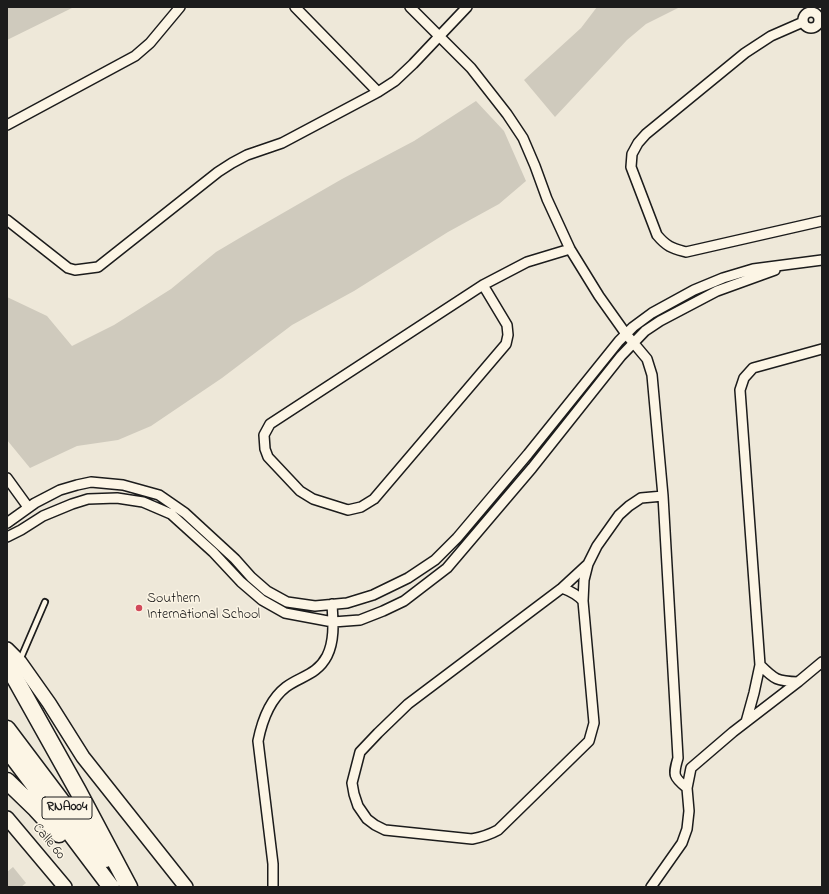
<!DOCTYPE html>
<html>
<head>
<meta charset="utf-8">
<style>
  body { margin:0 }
  #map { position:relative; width:829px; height:894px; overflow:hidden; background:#eee8d9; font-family:"Indie Flower",sans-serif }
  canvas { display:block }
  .frame { position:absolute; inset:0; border:8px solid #1c1c1c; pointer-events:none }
</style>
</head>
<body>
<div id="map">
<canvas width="829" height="894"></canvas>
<div class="frame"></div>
</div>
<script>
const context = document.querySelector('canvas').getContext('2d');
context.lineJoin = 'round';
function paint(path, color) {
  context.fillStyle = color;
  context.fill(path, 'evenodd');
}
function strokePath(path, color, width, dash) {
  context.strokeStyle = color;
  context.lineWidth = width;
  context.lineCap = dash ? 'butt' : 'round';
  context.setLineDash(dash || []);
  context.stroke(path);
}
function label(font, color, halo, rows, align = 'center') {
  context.font = font + ' "Indie Flower",sans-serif';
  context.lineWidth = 3;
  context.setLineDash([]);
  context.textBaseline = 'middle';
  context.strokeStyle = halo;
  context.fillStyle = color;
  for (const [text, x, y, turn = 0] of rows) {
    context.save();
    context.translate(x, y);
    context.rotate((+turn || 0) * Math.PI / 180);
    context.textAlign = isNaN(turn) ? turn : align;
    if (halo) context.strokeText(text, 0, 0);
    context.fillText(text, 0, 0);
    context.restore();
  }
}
const green = new Path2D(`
  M7 7H74L7 40Z
  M597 7H680L646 24 627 40 555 117 524 80 581 28Z
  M476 101 504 131 526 181 499 204 448 232 354 291 292 325 222 378 151 426 118 440 77 446 30 468 7 440V297L47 316 72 346 114 325 171 289 216 252 243 236 342 179 414 141Z
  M13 867 26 883 21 887H7V872Z`);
const lane = new Path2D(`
  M20 660 45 602`);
const street = new Path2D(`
  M295 7 378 92
  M410 7 471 68 507 114 523 138 535 166 547 199 570 249 599 296 626 334 647 359 652 375 663 496 678 758C673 775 673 777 687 788
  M803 20a8 8 0 1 1 16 0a8 8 0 1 1-16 0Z
  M803 22 771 36 745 53 646 134 638 143 632 154 631 167 657 235C667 247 672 248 686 252L822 221
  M7 125 135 56 150 43 180 7
  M7 220 68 268 75 270 98 267 218 172 232 163 247 155 282 143 378 92 395 81 413 64 467 7
  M483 285 507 325 508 335 506 344 374 499 361 507 348 510 313 499 300 491 268 457 265 449 264 435 270 424 483 285 527 262 570 249
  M7 478 28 507
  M7 523 35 503 60 490 77 485 91 482 123 485 159 495 185 513 235 559 251 577 267 591 287 602 315 606 347 603 373 595 408 578 435 560 457 538 528 454 619 341 633 327 652 313 694 290 723 278 753 269 822 260
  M7 537 21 530 43 516 72 504 88 499 117 498 143 502 171 514 213 552 241 582 262 600 285 613 333 622 360 620 383 611 404 601 447 568 532 468 621 356 645 331 660 321 717 291 775 270
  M588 564 562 588 408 704 378 733 360 752 352 783 354 794 358 806 367 819 375 825 385 830 472 839C482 837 489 835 498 830L589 741 594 723 583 601 584 580 588 564 597 546 619 515 629 506 641 498 663 496
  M562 588C570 591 577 594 583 601
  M760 665C775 680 777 681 798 682
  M746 722 754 693 760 665 740 390 744 378 753 368 822 349
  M273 887V864L258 741C262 721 269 700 286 687 301 676 317 675 327 656 335 640 333 621 332 604
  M651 887 682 843 687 829 689 811 687 788 691 768 733 732 798 682 822 662`);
const secondary = new Path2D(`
  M7 649 20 662 49 703 83 757 186 887
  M7 818 65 887`);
const highway = new Path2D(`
  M7 664 78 791 129 887
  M7 729 105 859
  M7 749 111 887
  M7 781 36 809 59 834`);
const markers = [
  [139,608,4,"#d1495b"]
];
const shields = [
  [67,808,50]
];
const shieldNames = [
  ["RNA004",67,808]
];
const poiNames = [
  ["Southern",147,600],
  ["International School",147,616]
];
const streetNames = [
  ["Calle 60",48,842,50]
];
paint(green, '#cfcabd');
strokePath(lane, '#1c1c1c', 8);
strokePath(street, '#1c1c1c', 12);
strokePath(secondary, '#1c1c1c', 16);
strokePath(highway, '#1c1c1c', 19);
strokePath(lane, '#fcf5e5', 4.5);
strokePath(street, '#fcf5e5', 9);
strokePath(secondary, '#fcf5e5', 13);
strokePath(highway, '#fcf5e5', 16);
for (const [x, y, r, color] of markers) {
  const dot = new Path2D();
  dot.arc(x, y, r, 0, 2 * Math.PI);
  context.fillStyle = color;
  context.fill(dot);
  strokePath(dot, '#fcf5e5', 1.5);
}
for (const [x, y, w] of shields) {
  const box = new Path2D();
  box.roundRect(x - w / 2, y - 11, w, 22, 3);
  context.fillStyle = '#fcf5e5';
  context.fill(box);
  strokePath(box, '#1c1c1c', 1);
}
label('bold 13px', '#1c1c1c', null, shieldNames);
label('14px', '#1c1c1c', '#fcf5e5', poiNames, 'left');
label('14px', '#1c1c1c', '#fcf5e5', streetNames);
</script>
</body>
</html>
